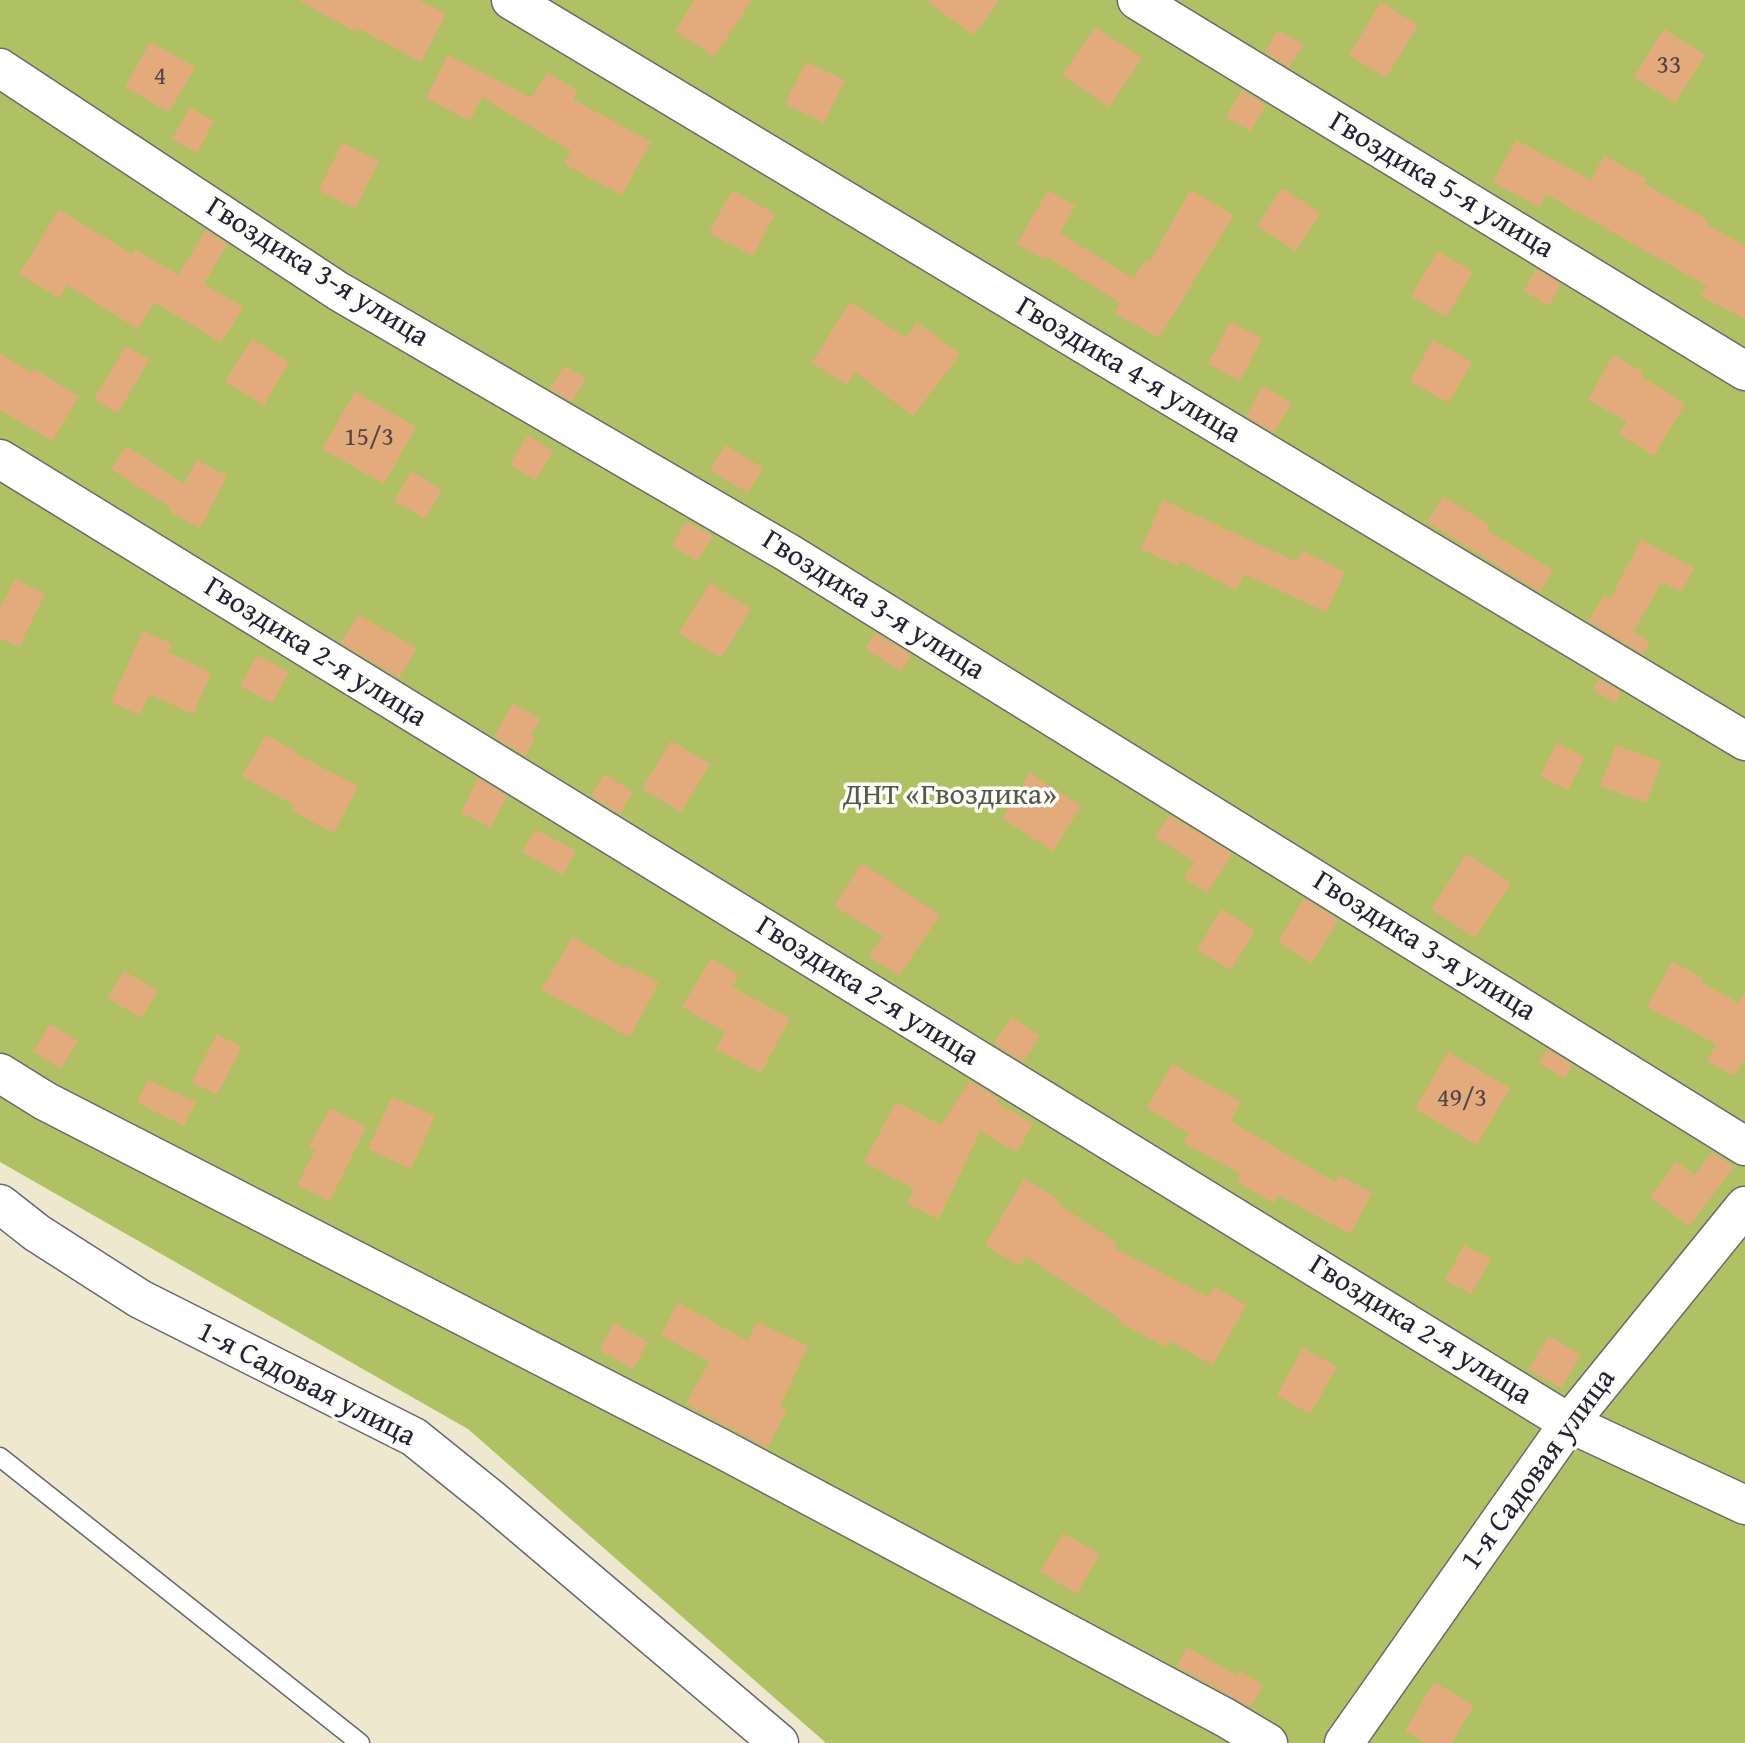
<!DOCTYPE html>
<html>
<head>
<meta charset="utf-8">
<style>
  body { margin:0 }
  canvas { display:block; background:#eee9ce }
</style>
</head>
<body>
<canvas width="1745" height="1743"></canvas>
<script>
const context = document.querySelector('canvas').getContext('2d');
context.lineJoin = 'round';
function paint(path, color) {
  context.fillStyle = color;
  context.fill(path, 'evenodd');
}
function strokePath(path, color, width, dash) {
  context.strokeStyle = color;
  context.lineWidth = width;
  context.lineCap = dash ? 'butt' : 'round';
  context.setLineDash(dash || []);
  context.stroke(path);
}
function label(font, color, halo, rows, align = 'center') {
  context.font = font + ' "Gentium Book Plus",serif';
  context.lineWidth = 7;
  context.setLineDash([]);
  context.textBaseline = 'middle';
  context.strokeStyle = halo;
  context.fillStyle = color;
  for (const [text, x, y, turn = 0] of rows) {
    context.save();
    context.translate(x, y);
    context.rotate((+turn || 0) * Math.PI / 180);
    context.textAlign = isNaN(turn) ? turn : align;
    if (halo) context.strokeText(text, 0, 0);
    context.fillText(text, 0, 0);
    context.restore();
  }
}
const green = new Path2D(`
  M0 0H1745V1743H826L468 1429 0 1162Z`);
const building = new Path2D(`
  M299 0H419L446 14 421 62 358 28 356 32Z
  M695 0H752L714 57 675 31Z
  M925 0H999L974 35Z
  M1381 2 1418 25 1386 78 1349 55Z
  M1096 27 1142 58 1109 107 1062 75Z
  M1664 29 1705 55 1675 103 1634 77Z
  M1278 30 1303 45 1289 67 1265 52Z
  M150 42 195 67 169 112 125 87Z
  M448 55 532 98 547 72 578 91 573 99 651 142 622 195 564 164 571 151 482 97 470 121 426 98Z
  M806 62 845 80 824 123 785 104Z
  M1242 90 1266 105 1250 131 1226 117Z
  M190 108 214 121 197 153 172 139Z
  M1516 140 1591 180 1604 156 1647 179 1644 184 1708 220 1706 225 1745 245V319L1701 296 1707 286 1546 194 1539 207 1493 182Z
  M342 143 379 161 355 209 319 190Z
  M1282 188 1320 213 1296 251 1257 226Z
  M732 190 775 214 753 256 709 233Z
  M1048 190 1075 206 1060 233 1134 279 1145 260 1150 262 1190 190 1234 215 1159 338 1115 313 1120 303 1046 256 1044 260 1017 244Z
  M59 210 132 254 135 249 178 275 206 230 227 244 204 284 243 307 221 343 155 302 138 329 67 285 59 298 19 274Z
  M1438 251 1473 272 1446 317 1411 296Z
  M1536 269 1561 284 1549 306 1524 291Z
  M850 302 906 337 917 322 960 354 913 416 855 372 847 385 812 363Z
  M1230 322 1262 338 1240 381 1208 364Z
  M252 339 289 362 264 405 225 382Z
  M1433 340 1472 362 1449 403 1410 381Z
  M126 346 149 360 118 413 94 399Z
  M0 353 31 373 34 369 79 396 52 441 0 410Z
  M1613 355 1643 372 1641 376 1685 404 1654 456 1619 434 1627 421 1588 400Z
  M564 366 586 378 572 402 550 389Z
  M1263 386 1292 403 1274 433 1246 416Z
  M355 392 416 427 384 484 322 449Z
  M528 435 553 451 536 480 510 464Z
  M725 445 763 468 748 493 710 470Z
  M126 446 184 484 197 460 227 476 200 528 170 512 171 508 111 469Z
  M411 471 442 490 425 519 394 501Z
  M1443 496 1489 525 1486 530 1553 570 1540 592 1427 522Z
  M1163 500 1297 562 1302 551 1345 572 1326 612 1244 574 1236 590 1180 561 1178 566 1141 549Z
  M686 521 713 536 698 561 672 546Z
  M1641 540 1694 568 1681 592 1662 582 1633 632 1650 642 1643 654 1588 621 1604 595 1610 599Z
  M15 579 45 594 19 647 0 638V609Z
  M710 583 751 609 721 658 679 633Z
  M358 615 417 648 399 678 341 643Z
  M143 631 172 644 168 652 211 673 193 714 149 694 140 715 111 702Z
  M875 633 911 655 901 671 865 649Z
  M257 655 289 672 272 703 240 686Z
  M1599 679 1621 692 1615 703 1593 690Z
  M513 703 540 719 531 735 535 738 526 756 494 737Z
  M266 735 297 752 296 754 358 786 334 833 292 811 295 806 242 776Z
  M671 741 710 764 681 812 642 789Z
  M1557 743 1585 757 1568 790 1540 776Z
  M1616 745 1661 762 1646 803 1600 786Z
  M1030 773 1081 806 1053 851 1002 818Z
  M604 774 633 792 620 814 591 796Z
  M478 778 507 796 491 827 461 813Z
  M1169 815 1233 854 1207 893 1184 878 1195 862 1155 837Z
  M535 829 576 851 563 875 522 852Z
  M1467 854 1511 883 1475 938 1431 909Z
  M862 863 940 915 899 976 869 956 883 936 834 906Z
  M1304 898 1338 920 1312 963 1278 942Z
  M1221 909 1255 930 1231 970 1197 950Z
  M573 937 624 968 626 966 659 982 630 1037 541 990Z
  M711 958 739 975 732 987 790 1018 761 1073 716 1049 725 1032 682 1007Z
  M1672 962 1703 978 1701 982 1739 1003 1745 992V1059L1734 1076 1707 1061 1716 1044 1647 1007Z
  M124 971 158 991 141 1018 107 998Z
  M1011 1017 1040 1036 1023 1062 994 1044Z
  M50 1024 78 1041 61 1069 33 1052Z
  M217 1034 242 1047 217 1095 192 1082Z
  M1547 1049 1573 1065 1565 1078 1539 1063Z
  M1448 1052 1510 1088 1477 1145 1415 1109Z
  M1172 1064 1241 1102 1230 1121 1335 1182 1339 1175 1372 1193 1350 1234 1278 1195 1274 1203 1237 1182 1241 1174 1184 1143 1189 1133 1147 1108Z
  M148 1080 196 1102 184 1126 137 1102Z
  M970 1081 999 1099 997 1103 1033 1124 1017 1152 980 1131 939 1219 907 1204 914 1189 864 1162 896 1102 941 1125Z
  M392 1097 435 1116 411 1169 368 1149Z
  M330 1108 366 1127 330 1201 297 1185 315 1150 309 1147Z
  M1712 1152 1734 1167 1689 1226 1650 1197 1676 1162 1695 1175Z
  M1024 1179 1060 1200 1058 1204 1117 1243 1114 1248 1208 1297 1214 1287 1246 1305 1213 1365 1170 1341 1166 1347 1118 1322 1120 1319 1026 1257 1020 1266 985 1245Z
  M1464 1245 1491 1259 1471 1294 1445 1280Z
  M678 1303 748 1341 757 1322 808 1346 780 1406 787 1410 767 1448 686 1404 709 1362 661 1335Z
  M614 1323 648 1342 633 1369 599 1350Z
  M1549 1336 1581 1355 1561 1388 1528 1369Z
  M1303 1348 1337 1367 1310 1414 1277 1395Z
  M1063 1533 1100 1554 1077 1594 1040 1572Z
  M1187 1647 1236 1675 1239 1671 1263 1685 1250 1707 1176 1666Z
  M1434 1682 1474 1705 1452 1743H1426L1405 1731Z`);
const lane = new Path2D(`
  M0 1457 360 1743`);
const street = new Path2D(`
  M511 0 1745 741
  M1137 0 1745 371
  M0 68 338 291 790 554 1745 1146
  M0 459 1569 1423 1745 1505
  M0 1073 45 1101 722 1449 1226 1718 1268 1743
  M0 1204 37 1233 140 1299 414 1437 491 1499 779 1743
  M1344 1743 1569 1423 1745 1206`);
const numberNames = [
  ["33",1669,66],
  ["4",160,77],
  ["15/3",369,438],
  ["49/3",1462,1099]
];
const streetNames = [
  ["Гвоздика 5-я улица",1441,186,31],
  ["Гвоздика 3-я улица",317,273,32],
  ["Гвоздика 4-я улица",1128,371,31],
  ["Гвоздика 3-я улица",873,606,32],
  ["Гвоздика 2-я улица",315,653,32],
  ["Гвоздика 3-я улица",1424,947,32],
  ["Гвоздика 2-я улица",867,992,32],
  ["Гвоздика 2-я улица",1420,1331,32],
  ["1-я Садовая улица",306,1385,27],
  ["1-я Садовая улица",1539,1470,-54]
];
const parkNames = [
  ["ДНТ «Гвоздика»",950,796]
];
paint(green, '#b0c164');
paint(building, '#e3ab7c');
strokePath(lane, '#69686e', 21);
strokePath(street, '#69686e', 41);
strokePath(lane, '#fff', 18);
strokePath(street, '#fff', 38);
label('26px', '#52444b', null, numberNames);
label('30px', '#22223b', '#fdfcf7', streetNames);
label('30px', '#545a49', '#fdfcf7', parkNames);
</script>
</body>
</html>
